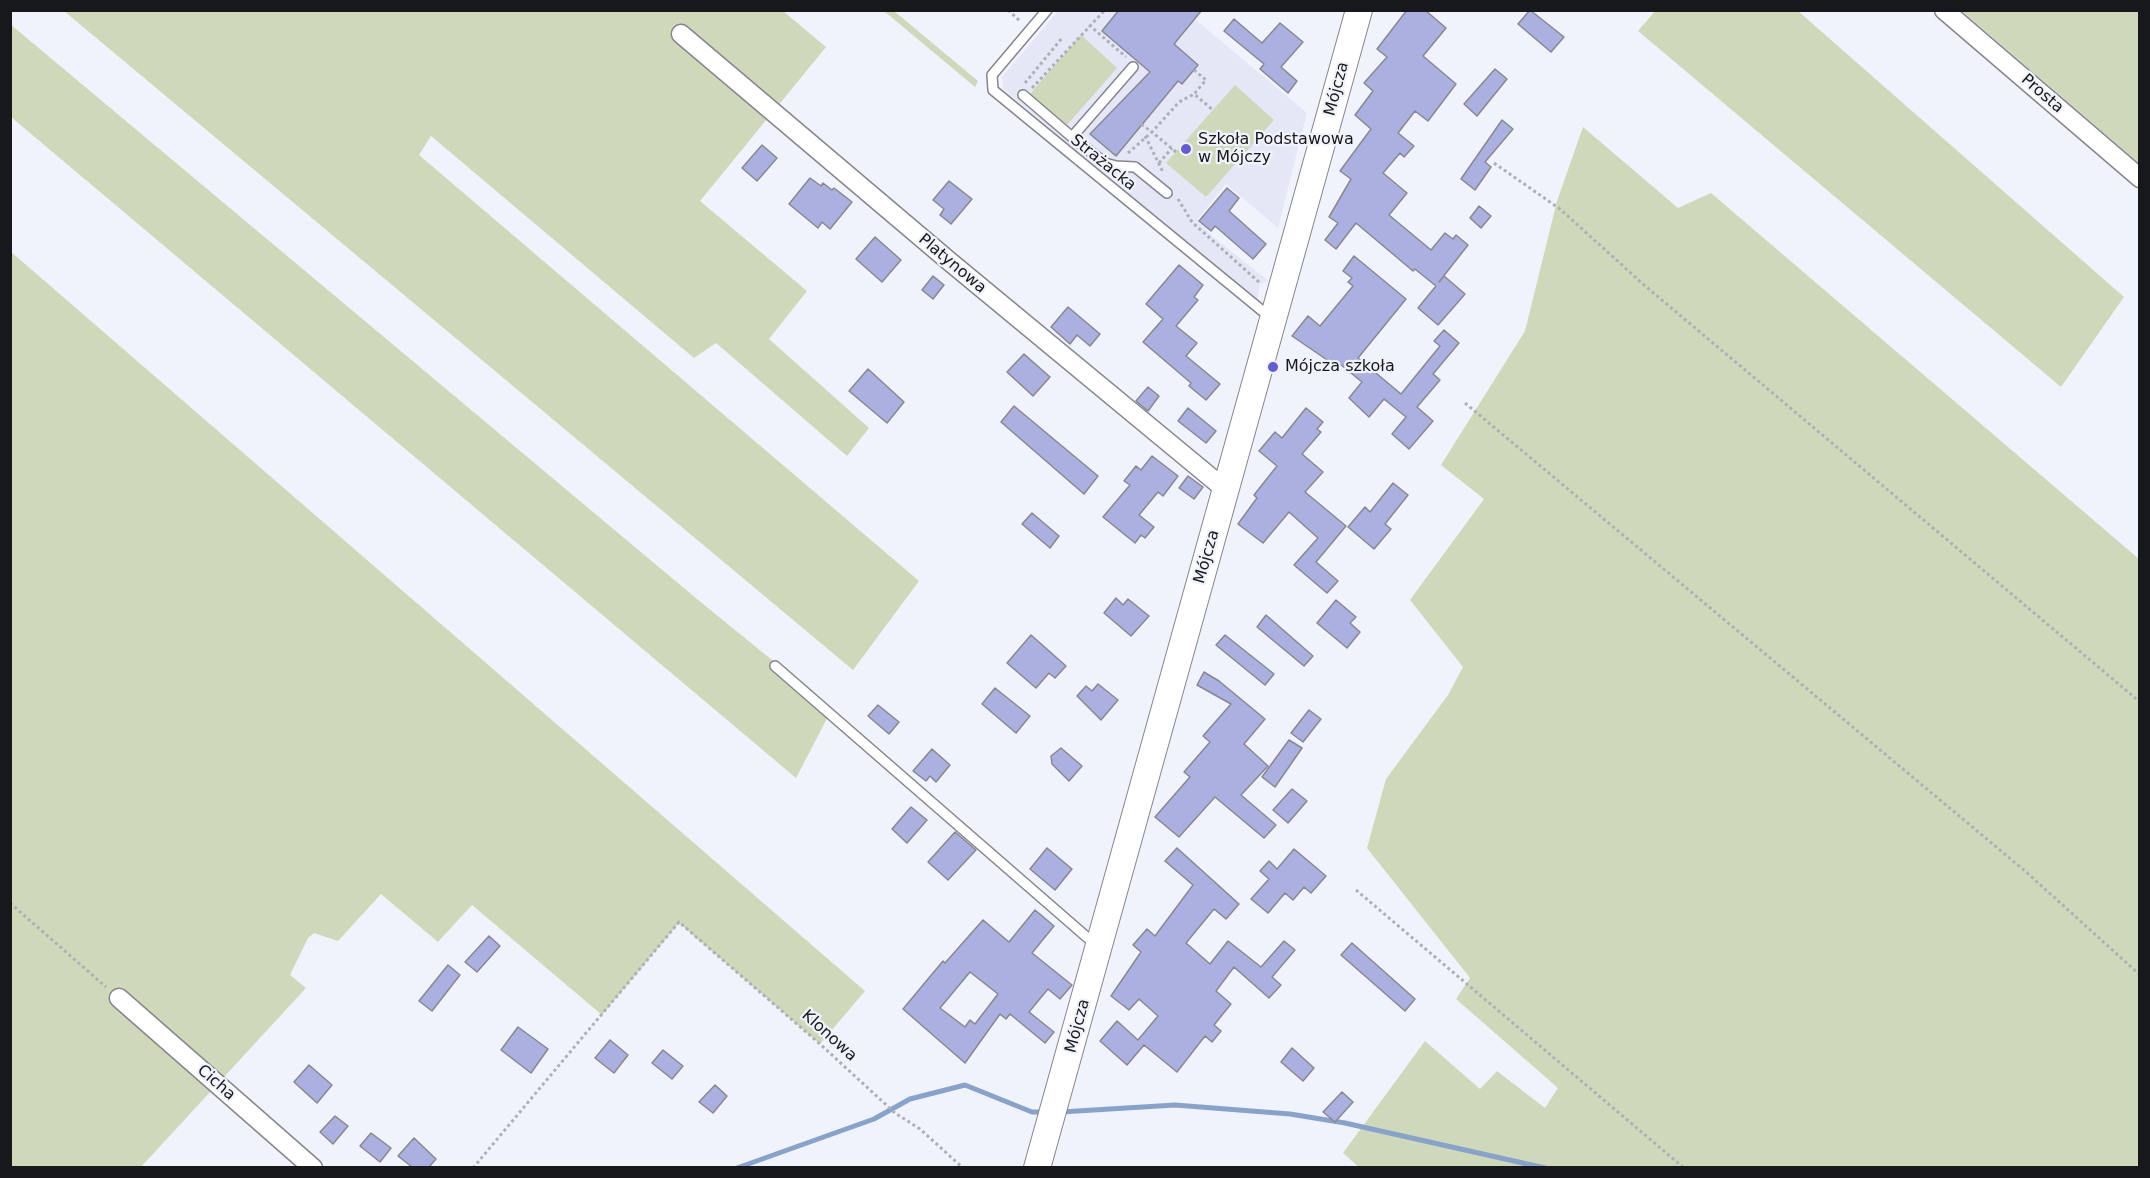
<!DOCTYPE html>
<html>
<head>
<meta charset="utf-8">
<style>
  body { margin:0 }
  #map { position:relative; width:2150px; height:1178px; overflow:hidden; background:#f1f3fc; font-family:"DejaVu Sans",sans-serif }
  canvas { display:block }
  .frame { position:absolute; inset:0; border:12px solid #17181b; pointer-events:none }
</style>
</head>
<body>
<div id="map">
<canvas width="2150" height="1178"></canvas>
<div class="frame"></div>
</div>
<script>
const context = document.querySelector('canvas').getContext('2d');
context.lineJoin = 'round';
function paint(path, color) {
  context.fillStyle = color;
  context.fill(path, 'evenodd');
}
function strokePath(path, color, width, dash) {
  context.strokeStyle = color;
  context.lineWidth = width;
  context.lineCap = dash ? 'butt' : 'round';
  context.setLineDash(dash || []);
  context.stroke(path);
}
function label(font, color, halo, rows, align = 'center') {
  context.font = font + ' "DejaVu Sans",sans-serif';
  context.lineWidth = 4.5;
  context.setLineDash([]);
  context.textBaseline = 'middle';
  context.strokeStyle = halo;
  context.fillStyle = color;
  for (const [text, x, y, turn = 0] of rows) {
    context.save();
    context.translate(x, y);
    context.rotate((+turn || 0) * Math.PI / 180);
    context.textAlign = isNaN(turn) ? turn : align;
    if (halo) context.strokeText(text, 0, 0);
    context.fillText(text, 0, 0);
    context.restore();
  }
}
const built = new Path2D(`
  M1058 11H1185L1307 113 1278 228 1226 184 1197 220 1212 236 1269 281 1260 284 1257 303 1003 89 1002 77Z`);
const green = new Path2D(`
  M1656 10 1798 11 2124 297 2061 387 1638 31Z
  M64 11H783L826 47 700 201 807 291 769 339 869 428 847 456 716 343 694 358 431 136 419 155 919 581 853 670Z
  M884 11H894L978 81 975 87Z
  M1962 11H2139V163Z
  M10 24 697 599 832 709 796 778 11 117Z
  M1081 35 1117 68 1067 125 1030 94Z
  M1235 85 1274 120 1206 197 1166 163Z
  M1583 127 1678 208 1711 193 2139 559V1167L1360 1168 1343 1153 1425 1041 1480 1089 1497 1071 1545 1108 1558 1088 1456 999 1470 978 1367 848 1386 779 1448 695 1463 667 1410 600 1484 499 1441 465 1525 331 1557 201Z
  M10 251 865 991 820 1044 679 923 602 1015 472 905 438 942 381 894 338 941 314 933 308 938 290 975 306 988 141 1167H11Z`);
const stream = new Path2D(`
  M1061 1112 1175 1105 1290 1114 1345 1123 1545 1168
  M737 1168 874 1119 910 1099 965 1085 1032 1112H1045`);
const building = new Path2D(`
  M1119 10H1202L1174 44 1198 65 1182 84 1178 81 1116 156 1090 134 1150 72 1102 31Z
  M1407 10H1425L1446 28 1423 56 1456 84 1428 121 1415 111 1398 133 1414 146 1404 157 1400 153 1383 173 1407 193 1389 215 1431 250 1445 233 1453 239 1456 235 1468 245 1439 282 1444 276 1465 294 1438 325 1418 308 1436 286 1415 269 1413 271 1356 223 1336 249 1325 240 1338 223 1329 217 1351 179 1340 171 1371 129 1355 115 1373 91 1364 83 1387 57 1377 49Z
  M1530 10 1564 37 1551 52 1518 24Z
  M1234 19 1262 43 1280 23 1303 42 1281 67 1297 81 1288 93 1260 69 1264 64 1224 31Z
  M1495 69 1507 79 1477 116 1464 104Z
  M1502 120 1513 129 1485 162 1491 167 1475 190 1461 179Z
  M762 145 777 158 757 181 742 168Z
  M810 178 821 186 823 183 832 190 834 188 852 202 830 229 822 222 818 228 789 204Z
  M949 181 972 199 951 224 940 215 944 209 933 200Z
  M1227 188 1239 198 1229 211 1266 244 1253 259 1215 226 1211 231 1199 221Z
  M1479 206 1491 216 1481 228 1470 218Z
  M875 237 901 260 882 282 856 259Z
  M1354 256 1406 299 1358 358 1401 394 1440 346 1434 341 1444 330 1459 343 1433 374 1440 380 1417 407 1433 421 1409 449 1392 434 1406 417 1384 399 1369 417 1349 398 1362 382 1335 360 1333 364 1292 336 1308 316 1320 326 1353 286 1348 282 1352 278 1343 271Z
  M1179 265 1203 285 1194 297 1198 300 1176 326 1197 343 1186 356 1220 384 1206 400 1189 386 1191 383 1143 342 1163 319 1146 304Z
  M933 276 944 285 933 299 922 290Z
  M1068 307 1100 334 1090 346 1077 335 1070 344 1051 327Z
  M1024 354 1050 377 1033 396 1007 372Z
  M868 369 904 402 887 423 849 391Z
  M1148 387 1159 396 1148 411 1136 401Z
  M1014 406 1098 476 1084 494 1001 422Z
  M1188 408 1216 431 1206 443 1178 421Z
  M1306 408 1323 422 1317 429 1321 432 1302 454 1323 472 1305 492 1346 526 1316 562 1338 581 1327 593 1294 565 1318 538 1289 512 1263 543 1238 524 1257 498 1254 495 1277 466 1259 451 1275 432 1282 438Z
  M1152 456 1178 476 1163 496 1158 492 1139 515 1154 527 1145 538 1141 535 1135 543 1103 517 1130 485 1124 481 1136 466 1141 470Z
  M1188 476 1203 487 1194 499 1179 488Z
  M1393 483 1408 495 1385 524 1391 529 1374 549 1348 527 1365 507 1370 512Z
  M1032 513 1059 536 1050 548 1022 524Z
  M1116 598 1123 605 1128 599 1149 616 1131 636 1104 613Z
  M1336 600 1356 617 1350 623 1360 632 1347 648 1317 623Z
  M1266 615 1313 656 1304 666 1257 627Z
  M1031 635 1066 666 1055 678 1049 673 1036 688 1007 663Z
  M1225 635 1274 674 1265 685 1216 645Z
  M1204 672 1219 681 1265 719 1244 744 1268 766 1241 795 1276 825 1264 838 1215 797 1179 837 1155 817 1190 777 1184 772 1210 742 1203 736 1231 704 1197 685Z
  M1098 684 1118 700 1101 720 1077 696 1086 686 1092 691Z
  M995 688 1030 716 1016 733 982 704Z
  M878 705 899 722 889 734 868 716Z
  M1309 710 1321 719 1303 742 1291 733Z
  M1289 740 1302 748 1275 787 1262 777Z
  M1061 748 1082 766 1069 781 1052 764 1051 756Z
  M932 749 950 765 936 782 930 776 926 781 913 771Z
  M1292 789 1307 801 1288 823 1273 810Z
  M911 807 927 820 907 843 892 829Z
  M955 832 976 850 948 880 928 862Z
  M1047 848 1072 869 1055 890 1030 869Z
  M1177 848 1239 904 1226 919 1214 909 1186 943 1210 964 1228 941 1261 967 1284 941 1295 950 1272 977 1281 985 1269 998 1234 967 1216 991 1231 1004 1214 1025 1221 1031 1212 1042 1205 1036 1177 1072 1144 1045 1127 1065 1100 1041 1117 1021 1138 1040 1158 1016 1139 999 1129 1010 1111 996 1141 952 1133 945 1147 929 1155 936 1193 885 1165 861Z
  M1294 849 1326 876 1311 893 1304 887 1293 900 1285 893 1268 913 1251 899 1269 879 1260 871 1269 861 1277 869Z
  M1035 910 1054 926 1032 953 1072 985 1060 999 1048 989 1029 1012 1054 1032 1045 1043 1010 1014 1006 1019 1000 1014 965 1063 903 1009 943 961 945 963 983 920 1009 942ZM970 972 998 994 975 1024 970 1020 965 1027 940 1008Z
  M489 936 500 946 477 972 465 962Z
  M1352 943 1415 999 1405 1011 1341 955Z
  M448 965 460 975 432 1011 419 1001Z
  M518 1027 548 1049 531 1073 501 1050Z
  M610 1040 628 1055 614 1073 595 1058Z
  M1292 1048 1314 1068 1303 1081 1281 1062Z
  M663 1050 683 1066 672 1079 652 1063Z
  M309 1065 332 1085 317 1103 294 1082Z
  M715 1085 727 1096 713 1113 699 1102Z
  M1342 1092 1353 1102 1335 1122 1323 1112Z
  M335 1116 348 1126 333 1144 320 1132Z
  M371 1133 391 1148 380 1162 360 1146Z
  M414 1138 436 1159 429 1167H412L398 1156Z`);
const path = new Path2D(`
  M1008 10 1020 21
  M1089 25 1126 57
  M1194 70 1206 80 1194 94 1213 110
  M1025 83 1062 38
  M1032 88 1105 10
  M1145 136 1163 172
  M1176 152 1152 132 1179 102 1194 94
  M1128 153 1152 132 1138 122
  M1159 163 1172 148
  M1494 163 1560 209 1644 285 2140 702
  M1178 199 1192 222 1261 284
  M1465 403 2025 871 2140 975
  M1356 890 1684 1168
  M10 903 106 987
  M473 1168 679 922 820 1044 895 1113 920 1129 963 1168`);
const lane = new Path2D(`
  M1047 10 992 75 993 90 1271 318
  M1023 95 1072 137 1133 67
  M1072 137 1105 163 1116 166 1135 167 1167 193
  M775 666 1097 946`);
const street = new Path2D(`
  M1944 10 2140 178
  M681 34 949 261 1226 490
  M119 998 313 1168`);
const secondary = new Path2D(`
  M1037 1168 1359 10`);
const markers = [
  [1186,149,6,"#625dd6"],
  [1273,367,6,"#625dd6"]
];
const streetNames = [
  ["Mójcza",1337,89,-75],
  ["Prosta",2042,94,41],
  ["Strażacka",1103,163,39],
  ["Platynowa",952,264,40],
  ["Mójcza",1207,557,-74],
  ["Mójcza",1078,1026,-75],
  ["Klonowa",829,1036,42],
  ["Cicha",216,1083,41]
];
const poiNames = [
  ["Szkoła Podstawowa",1198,140],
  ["w Mójczy",1198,158],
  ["Mójcza szkoła",1285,367]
];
paint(built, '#e5e7f7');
paint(green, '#cfd9ba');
strokePath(stream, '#87a3cc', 5);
paint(building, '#abb0e0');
strokePath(building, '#878891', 1.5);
strokePath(lane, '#85868e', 12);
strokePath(street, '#85868e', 21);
strokePath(secondary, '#85868e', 28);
strokePath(path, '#aeb0b7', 3, [3, 3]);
strokePath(lane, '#fff', 9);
strokePath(street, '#fff', 18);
strokePath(secondary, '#fff', 26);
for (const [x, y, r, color] of markers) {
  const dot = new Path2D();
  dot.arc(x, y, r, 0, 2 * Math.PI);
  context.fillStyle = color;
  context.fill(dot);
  strokePath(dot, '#f1f3fc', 2);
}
label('16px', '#17181b', '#f1f3fc', streetNames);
label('16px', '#17181b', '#f1f3fc', poiNames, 'left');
</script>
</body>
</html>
